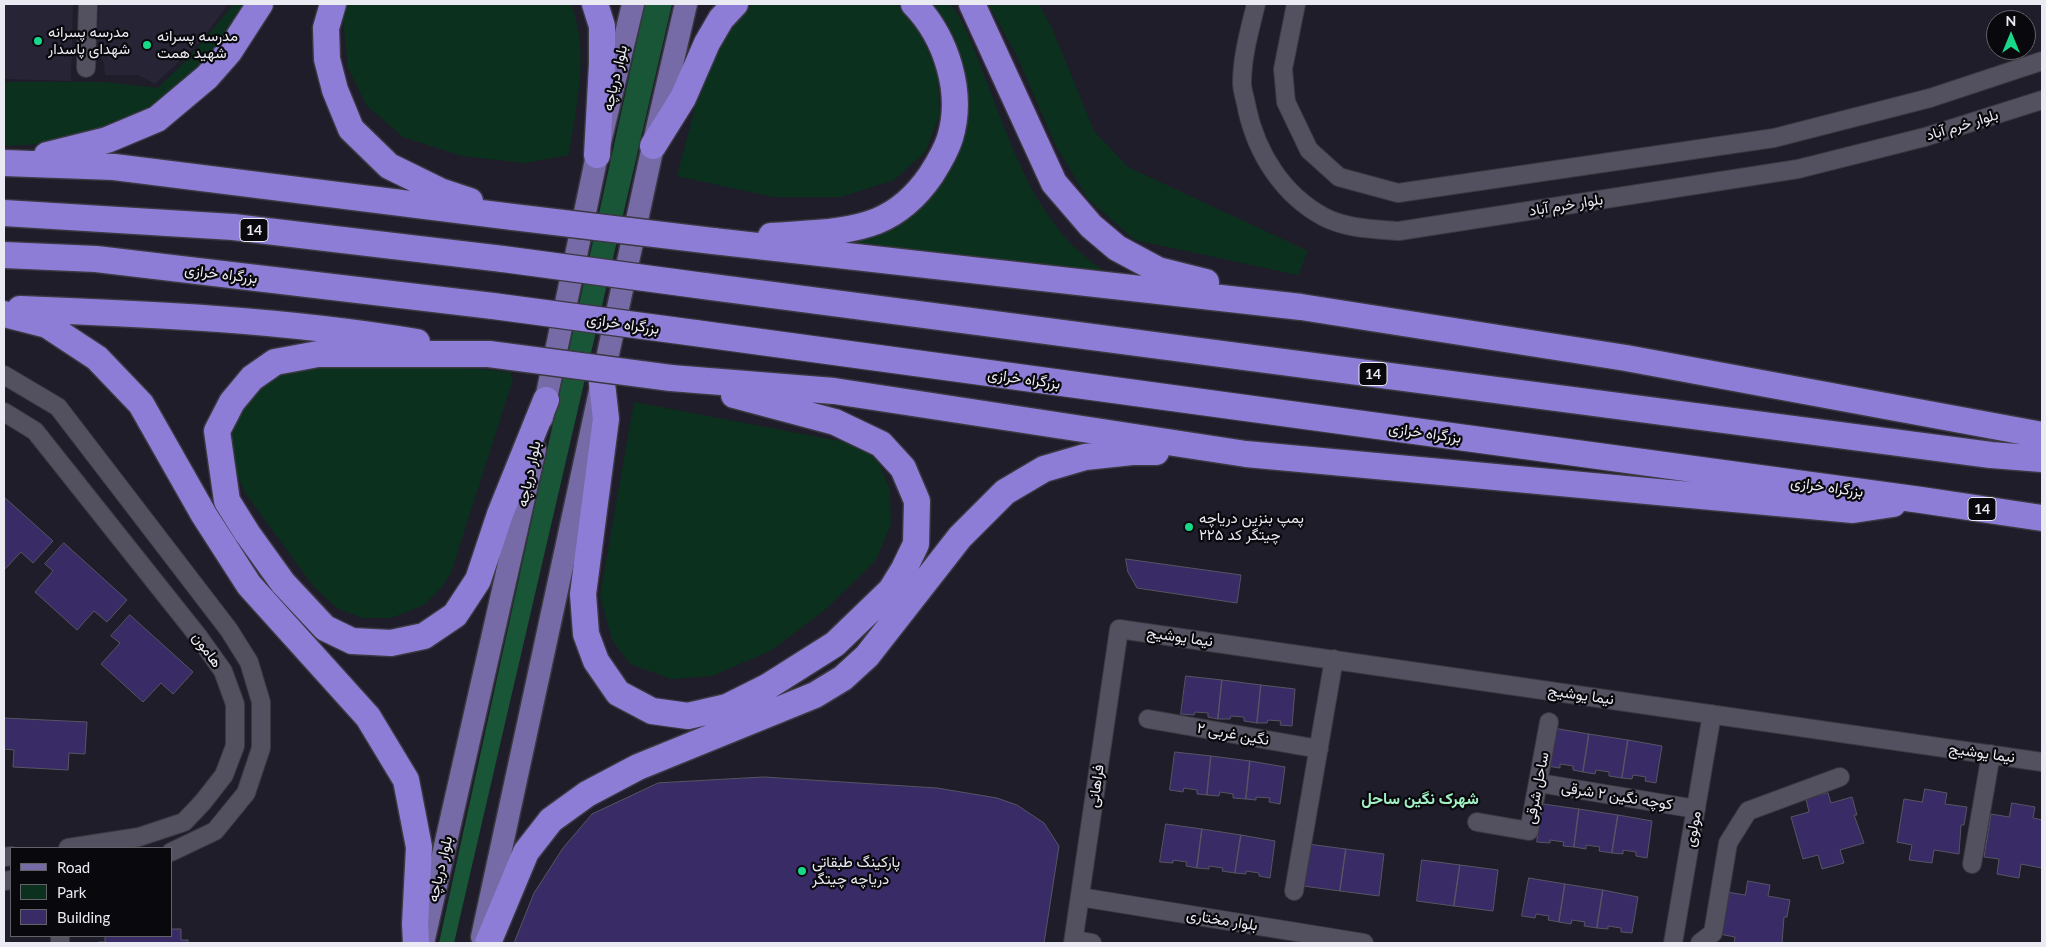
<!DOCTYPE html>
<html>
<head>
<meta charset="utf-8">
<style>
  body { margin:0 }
  #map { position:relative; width:2046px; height:947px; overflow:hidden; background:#1e1d29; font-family:Lato,sans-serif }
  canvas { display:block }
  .frame { position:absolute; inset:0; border:5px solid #eaeaf2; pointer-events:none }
  .legend { position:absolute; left:10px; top:847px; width:162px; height:90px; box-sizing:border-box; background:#09080d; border:1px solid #636269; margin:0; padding:6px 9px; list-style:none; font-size:15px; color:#eaeaf2 }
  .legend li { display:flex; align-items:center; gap:10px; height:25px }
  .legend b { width:25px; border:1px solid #636269 }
  .north { position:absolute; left:1986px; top:10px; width:50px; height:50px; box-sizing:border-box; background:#09080d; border:1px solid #636269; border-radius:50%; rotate:0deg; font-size:14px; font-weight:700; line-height:20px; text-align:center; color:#eaeaf2 }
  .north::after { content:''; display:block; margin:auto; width:18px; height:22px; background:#18d989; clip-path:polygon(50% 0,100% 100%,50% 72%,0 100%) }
</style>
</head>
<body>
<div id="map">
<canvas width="2046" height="947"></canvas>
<div class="frame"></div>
<ul class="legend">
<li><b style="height:6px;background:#766ba7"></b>Road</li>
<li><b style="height:14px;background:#0b311e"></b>Park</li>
<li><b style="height:14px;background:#392b66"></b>Building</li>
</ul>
<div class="north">N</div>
</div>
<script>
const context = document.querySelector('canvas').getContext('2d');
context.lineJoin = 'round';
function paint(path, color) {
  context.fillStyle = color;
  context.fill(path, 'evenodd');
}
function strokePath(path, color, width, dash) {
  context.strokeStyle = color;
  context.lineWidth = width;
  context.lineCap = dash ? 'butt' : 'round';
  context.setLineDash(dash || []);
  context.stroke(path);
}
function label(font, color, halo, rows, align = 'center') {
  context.font = font + ' Lato,Vazirmatn,sans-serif';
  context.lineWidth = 4.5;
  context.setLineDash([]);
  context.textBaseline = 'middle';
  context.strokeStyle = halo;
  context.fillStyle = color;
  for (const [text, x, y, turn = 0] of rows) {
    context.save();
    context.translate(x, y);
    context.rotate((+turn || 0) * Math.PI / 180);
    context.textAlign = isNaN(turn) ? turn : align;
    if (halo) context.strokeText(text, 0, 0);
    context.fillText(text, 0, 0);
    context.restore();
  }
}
const built = new Path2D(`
  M4 4H73L71 81 4 79Z
  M99 4H228L201 41 155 84 138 75H105L104 63 97 50Z`);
const green = new Path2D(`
  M234 4H245L217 45 184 84 141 116 60 143 4 146V82H105L158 88 186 61Z
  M347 4H571C590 51 576 106 569 155L525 163 462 156 403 137 366 105 348 68 343 18Z
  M753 4H894L898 6 921 35 938 75 939 115 926 151 894 180 841 197H773L677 176 702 81 721 37Z
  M931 4H950C965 20 977 58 986 80 1010 142 1034 217 1089 260 1101 270 1115 277 1128 285L792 242 890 224 966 96 965 68 947 23Z
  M988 4H1039L1052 28 1094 131 1128 167 1308 251 1298 275 1135 240 1088 199 1056 146 1016 54Z
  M302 365H431L510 372 513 379 451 573 442 587 424 605 391 618H363L338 609 314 587 246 494 238 477 228 445 235 416 276 371Z
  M634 402 861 445 879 463 890 490 891 524 876 560 826 609 772 650 712 676 671 679 630 664 612 640 600 596Z`);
const forest = new Path2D(`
  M645 4H672L454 943H439Z`);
const building = new Path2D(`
  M4 497 53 541 33 563 21 552 4 570Z
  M64 543 127 600 107 622 94 611 77 630 35 592 53 571 45 564Z
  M1126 559 1241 575 1237 603 1137 588 1128 572Z
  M130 615 193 672 173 694 161 683 143 702 101 664 120 643 111 636Z
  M1186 676 1222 680 1218 719 1208 717V713L1195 712 1194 715 1181 714Z
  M1222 680 1261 685 1257 723 1244 721V717L1231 716 1230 719H1218Z
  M1261 685 1295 689 1292 726 1280 725 1281 721 1268 720 1267 723H1257Z
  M4 718 87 722 85 754 69 753 68 770 13 767 14 750 4 749Z
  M1553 728 1589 734 1583 772 1573 770V766L1560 764V768L1547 766Z
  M1589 734 1628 740 1622 778 1609 776V772L1596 770 1595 774 1583 772Z
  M1628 740 1662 746 1656 783 1645 781 1646 777 1633 775 1632 779 1622 778Z
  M1175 752 1211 756 1207 795 1197 794V790L1184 788 1183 792 1170 790Z
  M1211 756 1250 761 1246 799 1233 798V794L1220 792 1219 796 1207 795Z
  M1250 761 1285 767 1280 804 1269 802 1270 798 1256 797V800L1246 799Z
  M764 777 937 788 997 798 1017 805 1044 823 1059 846 1044 943H514L534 893 563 848 592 814 658 783Z
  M1925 789 1947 793 1945 804 1967 807 1964 825H1961L1959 854 1934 850 1932 863 1909 860 1912 845 1897 842 1904 799 1922 802Z
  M1828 793 1831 803 1852 797 1857 815H1854L1864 843 1840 850 1844 863 1822 869 1818 855 1803 859 1791 817 1809 812 1806 799Z
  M2012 803 2035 807 2033 818 2042 820V868L2021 864 2019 878 1997 874 1999 859 1984 857 1991 814 2009 817Z
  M1543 804 1579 809 1574 847 1563 846 1564 842 1550 840V843L1537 842Z
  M1579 809 1618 815 1612 853 1599 851 1600 847 1586 845V849L1574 847Z
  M1618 815 1652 821 1647 858 1636 856V852L1623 850V854L1612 853Z
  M1166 824 1202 829 1197 868 1186 866 1187 862 1173 860V863L1160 862Z
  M1202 829 1241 835 1235 873 1222 871 1223 868 1209 866V869L1197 868Z
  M1241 835 1275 841 1270 878 1259 876V873L1246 871V874L1235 873Z
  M1308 844 1346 849 1340 891 1303 886Z
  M1346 849 1384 854 1379 896 1340 891Z
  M1422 860 1460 865 1454 906 1417 901Z
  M1460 865 1498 870 1493 911 1454 906Z
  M1529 878 1565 884 1559 922 1548 920 1549 916 1536 914 1535 918 1522 916Z
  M1748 881 1770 885 1768 896 1790 900 1787 917H1784L1782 943H1734L1735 937 1719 934 1727 892 1745 895Z
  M1565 884 1603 890 1597 928 1584 926 1585 922 1572 920 1571 924 1559 922Z
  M1603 890 1638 897 1632 933 1621 932V928L1608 926V929L1597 928Z
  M171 929H181V940H188V943H99V942H105V936H171Z`);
const minor = new Path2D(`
  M1256 4C1250 29 1242 56 1242 83 1242 91 1246 101 1247 109 1257 154 1283 195 1324 217 1347 229 1375 229 1399 231L1798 169 1925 137 2042 100
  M1296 4 1283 69 1286 102 1309 150 1339 177 1398 193 1774 138 1930 98 2042 61
  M86 68 88 4
  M4 375 58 407 229 630 249 662 261 702V748L246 793 215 831 171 852
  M4 412 35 431 198 636 223 671 235 704V746L224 775 203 802 184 822 139 837 68 848
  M1148 719 1319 749
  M1539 783 1696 809
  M1477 822 1529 831 1549 722
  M4 857 11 856
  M1972 864 1991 754
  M4 881 11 880
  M1294 891 1334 659
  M1080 897 1364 943
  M60 936V943
  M1074 940 1092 943
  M1073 943 1119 629 2042 762
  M1673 943 1712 714
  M1700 943 1713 933 1728 843 1748 811 1840 777`);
const major = new Path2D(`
  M542 418 597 155 633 4
  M482 937 653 146 686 4
  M423 943 535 449`);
const highway = new Path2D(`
  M333 4 326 28 327 59 335 90 351 129 389 166 440 191 470 201
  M595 4 602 26V64L597 155
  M972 4 1054 183 1091 226 1117 248 1158 270 1206 282
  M653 146 683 98 707 43 721 19 735 4
  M47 155 107 140 157 119 207 77 229 52 260 4
  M4 163 114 167 513 217
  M4 213 233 227 503 259
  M771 236C806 233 844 234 877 221 899 212 918 194 931 175 938 164 946 151 950 138 964 92 946 37 914 4
  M713 241 1301 307 1626 358 2042 435
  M4 255 96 259 493 306
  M704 286 1991 455 2042 459
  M20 309C153 314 286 320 417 342
  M4 314 47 325 97 358 141 404 204 515 249 585 368 717 406 780 419 847 415 924 416 943
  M695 333 1921 500 2042 518
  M489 354H318L275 362 252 378 232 402 217 431 227 501 247 533 283 583 325 628 352 641 391 643 424 636 455 615 478 580 500 514 546 400
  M671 378 834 391 1246 454 1853 510 1893 504
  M602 383 606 419 583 594 586 634 596 661 618 693 652 711 688 716 727 707 767 687 835 644 891 590 904 569 916 544 917 501 903 468 881 444 835 422 734 395
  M488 943 526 852 551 820 587 794 638 767 815 695 843 678 867 656 960 537 1005 492 1044 469 1085 457 1132 452H1156`);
const highwayBridge = new Path2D(`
  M513 217 713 241
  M503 259 704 286
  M493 306 695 333
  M489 354 671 378`);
const markers = [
  [38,41,5,"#18d989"],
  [147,45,5,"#18d989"],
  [1189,527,5,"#18d989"],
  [802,871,5,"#18d989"]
];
const shields = [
  [254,230,28],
  [1373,374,28],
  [1982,509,28]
];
const shieldNames = [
  ["14",254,230],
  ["14",1373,374],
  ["14",1982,509]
];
const poiNames = [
  ["مدرسه پسرانه",48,32],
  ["شهدای پاسدار",48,49],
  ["مدرسه پسرانه",157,36],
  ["شهید همت",157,53],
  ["پمپ بنزین دریاچه",1199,518],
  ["چیتگر کد ۲۲۵",1199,535],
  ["پارکینگ طبقاتی",812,862],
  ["دریاچه چیتگر",812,879]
];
const streetNames = [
  ["بلوار دریاچه",615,78,-77],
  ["بلوار خرم آباد",1962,125,-17],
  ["بلوار خرم آباد",1566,205,-9],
  ["بزرگراه خرازی",221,274,7],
  ["بزرگراه خرازی",623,324,8],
  ["بزرگراه خرازی",1024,379,8],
  ["بزرگراه خرازی",1425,433,8],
  ["بلوار دریاچه",529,474,-78],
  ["بزرگراه خرازی",1827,487,8],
  ["نیما یوشیج",1180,637,8],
  ["هامون",207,650,54],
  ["نیما یوشیج",1581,695,8],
  ["نگین غربی ۲",1233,734,10],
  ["نیما یوشیج",1982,753,8],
  ["فراهانی",1096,786,-82],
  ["ساحل شرقی",1537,788,-79],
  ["کوچه نگین ۲ شرقی",1617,796,9],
  ["مولوی",1693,829,-80],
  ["بلوار دریاچه",440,869,-77],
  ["بلوار مختاری",1222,920,9]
];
const neighbourhoodNames = [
  ["شهرک نگین ساحل",1420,799]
];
paint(built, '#272436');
paint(green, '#0b311e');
paint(forest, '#195638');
paint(building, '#392b66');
strokePath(building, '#575563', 1);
strokePath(minor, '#3a3942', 20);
strokePath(major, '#3a3942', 25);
strokePath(highway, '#3a3942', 29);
strokePath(minor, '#53515f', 18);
strokePath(major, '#766ba7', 22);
strokePath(highway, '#8e7dd7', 26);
strokePath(highwayBridge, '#3a3942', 29, []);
strokePath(highwayBridge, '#8e7dd7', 26);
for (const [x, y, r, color] of markers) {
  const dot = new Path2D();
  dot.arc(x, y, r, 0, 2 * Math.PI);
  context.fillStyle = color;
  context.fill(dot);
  strokePath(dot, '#09080d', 2);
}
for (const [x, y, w] of shields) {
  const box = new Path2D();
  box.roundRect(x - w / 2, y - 11.5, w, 23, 4);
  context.fillStyle = '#09080d';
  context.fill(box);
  strokePath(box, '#eaeaf2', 1);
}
label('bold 14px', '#eaeaf2', null, shieldNames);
label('15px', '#eaeaf2', '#09080d', poiNames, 'left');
label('15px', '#eaeaf2', '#09080d', streetNames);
label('bold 16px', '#a2f0c2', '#09080d', neighbourhoodNames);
</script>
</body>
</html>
